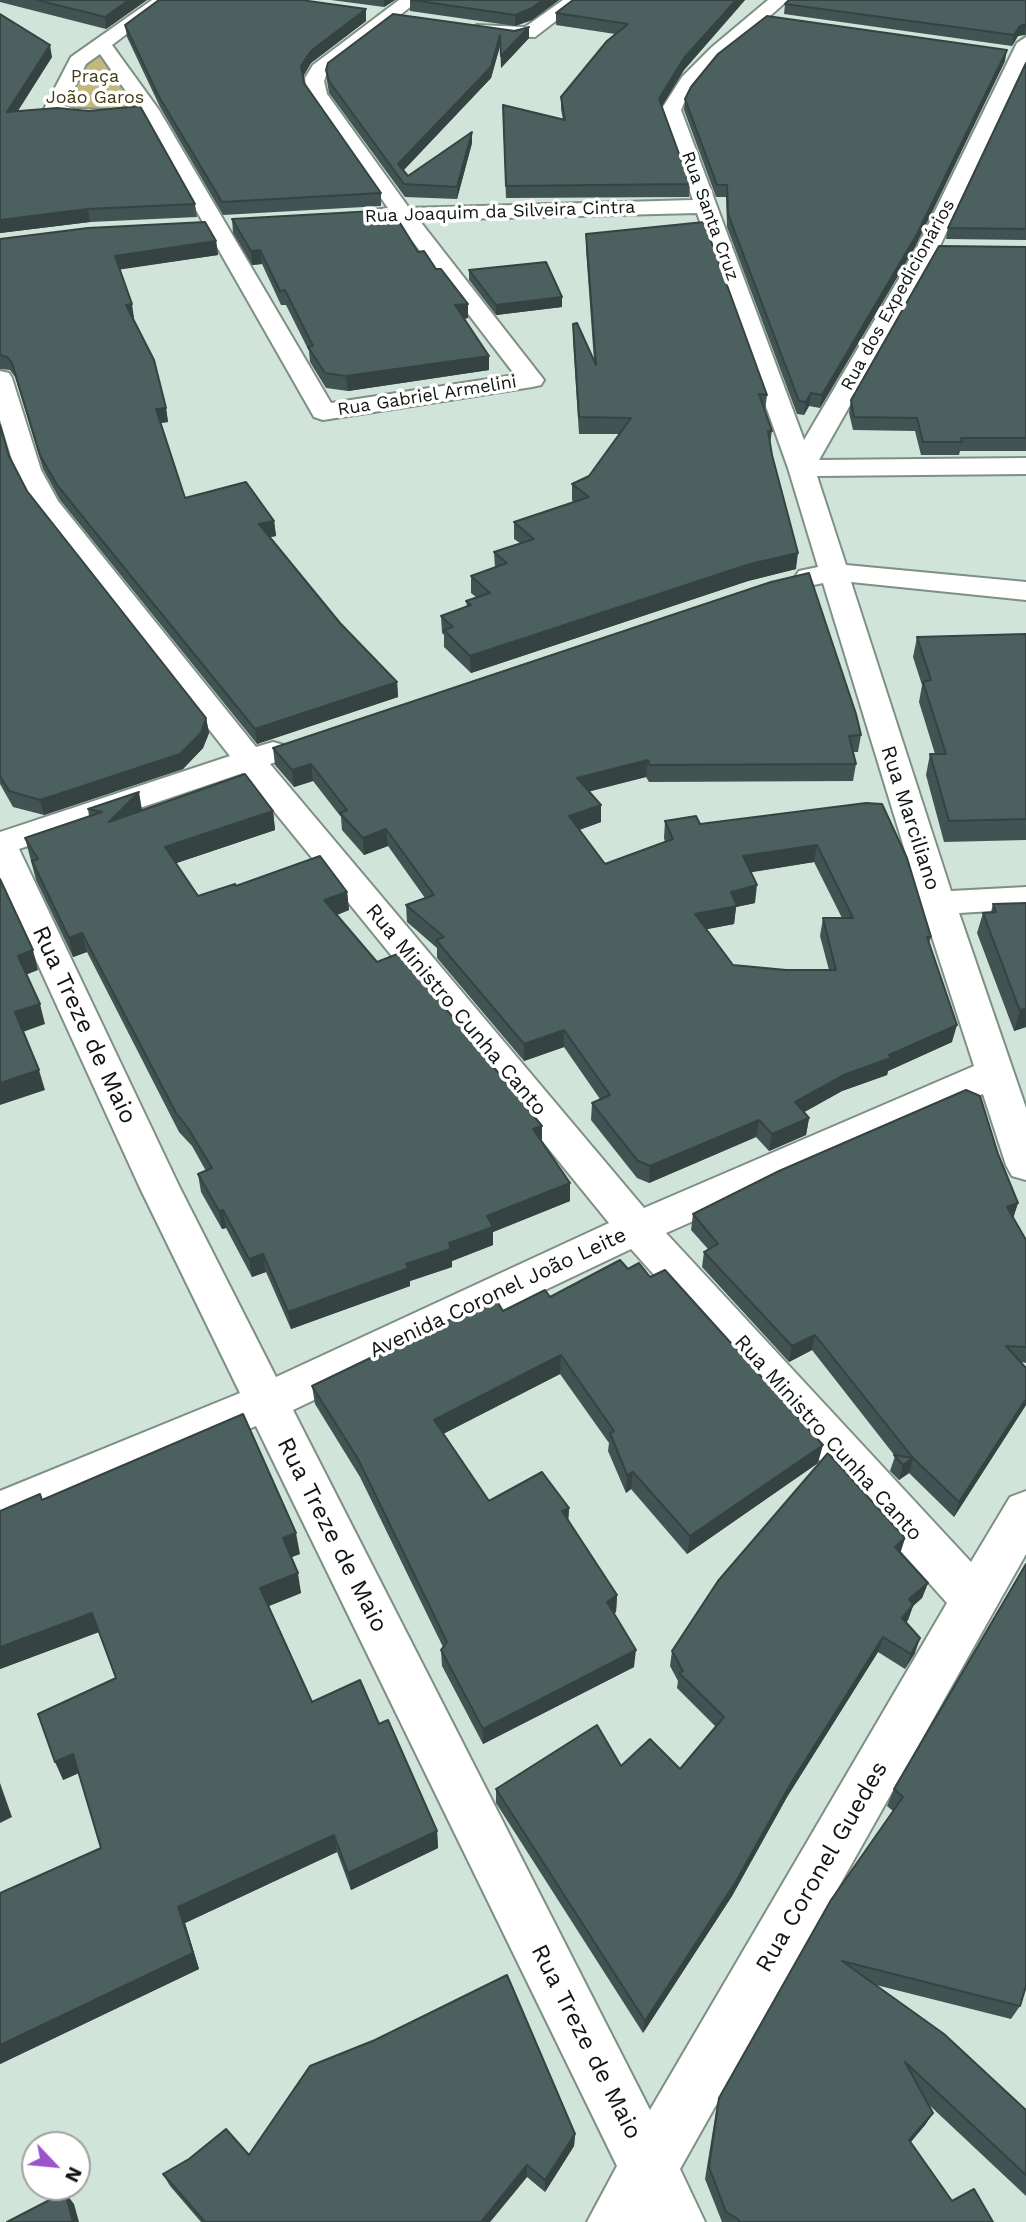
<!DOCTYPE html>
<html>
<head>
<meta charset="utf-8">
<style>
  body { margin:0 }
  #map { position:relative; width:1026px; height:2222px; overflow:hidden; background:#d1e4d9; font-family:"Work Sans",sans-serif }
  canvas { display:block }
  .north { position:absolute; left:21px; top:2131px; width:70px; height:70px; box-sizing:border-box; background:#fff; border:2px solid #9fa2a0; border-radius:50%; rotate:116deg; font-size:19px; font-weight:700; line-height:28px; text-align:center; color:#101612 }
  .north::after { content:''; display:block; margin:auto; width:24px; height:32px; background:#9a55ca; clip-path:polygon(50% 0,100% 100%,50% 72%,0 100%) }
</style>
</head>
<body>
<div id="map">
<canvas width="1026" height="2222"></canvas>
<div class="north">N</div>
</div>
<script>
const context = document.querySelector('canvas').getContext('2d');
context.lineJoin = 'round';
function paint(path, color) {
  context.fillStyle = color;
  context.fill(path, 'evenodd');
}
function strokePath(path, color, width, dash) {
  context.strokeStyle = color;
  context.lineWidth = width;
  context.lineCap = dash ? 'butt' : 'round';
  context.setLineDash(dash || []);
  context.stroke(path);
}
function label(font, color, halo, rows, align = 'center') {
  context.font = font + ' "Work Sans",sans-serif';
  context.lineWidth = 7;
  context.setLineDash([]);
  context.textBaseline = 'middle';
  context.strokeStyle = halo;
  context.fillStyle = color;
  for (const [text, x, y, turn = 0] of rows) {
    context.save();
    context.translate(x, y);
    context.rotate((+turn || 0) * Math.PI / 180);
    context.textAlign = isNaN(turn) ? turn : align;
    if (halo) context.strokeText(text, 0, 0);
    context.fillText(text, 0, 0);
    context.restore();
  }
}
const green = new Path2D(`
  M98 52 134 107 75 111 63 103 84 65Z`);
const minor = new Path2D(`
  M152 0H172L112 45 159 110 331 403 515 375 397 221 374 220 371 215 374 210 388 208 307 94 305 78 313 65 399 0H419L327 73 324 81 327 94 409 208 693 200 661 110 682 77 712 47 768 0H788L709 70 687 96 681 110 804 440 917 248 1017 43 1026 37V63L939 248 819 460 1026 458V474L817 476 846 565 1026 582V600L851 582 951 891 1026 887V909L959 913 1026 1108V1180L1012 1176 1006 1165 983 1094 666 1233 971 1562 1010 1497 1026 1491V1554L680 2169 705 2222H587L617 2166 256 1426 0 1532V1491L240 1393 140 1188 0 881V832L230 756 32 504 15 470 0 420V371L9 373 12 378 41 470 58 501 256 747 273 742 284 745 289 752 284 759 270 764 644 1208 974 1066 921 903 823 583 809 586 799 583 795 577 799 571 818 567 788 468 697 213 419 220 544 380 541 385 532 387 323 420 314 417 139 110 100 54 86 64 65 106 74 109 112 110 115 114 112 118C93 123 57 125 44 109L71 57ZM243 773 609 1223 276 1377 180 1188 19 849ZM631 1249 947 1603 650 2110 293 1410Z
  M563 0H583L535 37 477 35 468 30 477 25 525 27Z`);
const wall = new Path2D(`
  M0 0H147L106 29 0 2Z
  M331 0H395L384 7Z
  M410 0H559L532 20 515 26 410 11Z
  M745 0 684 70 662 106 690 184 689 197 506 198 503 117 563 120 561 109V97L615 34 556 25V13Z
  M1026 0V35L1018 36 1012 46 784 14 785 4Z
  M0 14 52 57 18 111 195 204 197 217 90 222 0 233Z
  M366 21 311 63 303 77 304 83 381 193V206L223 215 160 107 127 37 125 25Z
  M529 27V38L501 68 500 46 491 78 403 171 408 176 472 143 457 199 405 197 329 93 327 81 326 70Z
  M1005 61 915 247 820 408 809 406 804 415 797 414 727 227 726 197H716L684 110 685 99Z
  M1026 63V240L946 239 948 228Z
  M232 219 418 252 468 318 464 319 489 370 348 391 326 388 310 362 309 351 286 305H281L262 264 252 265 233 233Z
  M586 234 767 395 765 411 772 431 770 444 796 569 748 581 471 673 444 647V635L442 633 441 616 467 607 466 601 476 597 471 593V576L495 568 494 552 520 543 514 539V522L573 502 572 500V484L589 476 619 434H579L573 339V324L594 361 586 249Z
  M0 239 216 241 218 255 120 269 134 318H132L166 408 168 422 161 423 185 498 274 521 276 536 270 537 340 623 397 682 398 697 257 744 60 500 43 469 15 377 10 370 0 369Z
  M1026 247V451H960L959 455H921L915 431 853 430 849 413 851 400Z
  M469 270 562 307 496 315 469 280Z
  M0 425 9 456 27 491 206 718 209 733 203 748 183 769 44 815 13 807 0 784Z
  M1026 634V840L944 842 926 775 930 754H935L919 702 922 685 913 657 917 637Z
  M861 735 858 752H853L856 764 853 781 649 782 646 777 589 791 601 805V822L579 830 605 864 665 842 664 838 665 821 700 824 866 803 931 937 929 943 952 1042 888 1071 887 1075 842 1091 804 1112 809 1118 806 1135 769 1151 756 1137 649 1183 637 1178 591 1120 592 1103 600 1099 564 1047 524 1061 437 958V948L407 922 406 905 425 898 388 846 364 855 342 830 341 817 313 781 294 787 275 765 273 748ZM814 862 842 918H823L820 936 829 970H786L733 965 706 929 734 924 736 907 755 903 750 872Z
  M88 809 273 811 275 830 176 863 198 896 236 886 347 892 349 910 337 915 377 962 542 1126V1141L570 1183V1201L493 1232V1245L452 1261V1267L410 1281V1286L291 1329 266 1272 252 1277 226 1228 222 1229 201 1192 198 1174 206 1171 192 1146 179 1132 87 952 73 957 36 880 25 838 89 816Z
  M1026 903V1027L1014 1031 977 933 983 913 991 912 993 904Z
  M998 1154 1018 1203 1013 1217 1026 1240V1363L1021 1362 1026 1368V1405L954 1517 909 1473 899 1480 890 1471 895 1456 812 1350 789 1362 702 1267 704 1252 708 1249 691 1230 693 1214Z
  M628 1269 650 1277 818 1463 687 1554 631 1489 626 1493 608 1451 609 1443 560 1374 443 1434 489 1501 569 1508 568 1520 617 1595 616 1612 614 1613 634 1667 483 1744 442 1666 441 1650 443 1647 360 1477 315 1404 312 1386 503 1311 550 1297Z
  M42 1500 300 1554 291 1557 301 1593 269 1606 312 1702 379 1724 437 1831 438 1848 351 1890 337 1852 185 1923 199 1969 0 2064V1893L101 1848 79 1773 63 1780 116 1678 99 1632 0 1669V1511Z
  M905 1538 900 1553 928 1583 922 1598 913 1606 908 1620 906 1623 915 1653 905 1669 878 1652 787 1797 732 1896 643 2033 496 1803V1789L621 1766 680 1769 716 1727 677 1688 678 1681 670 1666 672 1651Z
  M1026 1564 1020 2006 1011 2019 876 1985 1026 2110V2196L927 2103 933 2113 925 2125 911 2142 952 2201 993 2222H722L705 2179 716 2111 719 2098 893 1811 887 1806 894 1789Z
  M375 2040 575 2134 574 2146 545 2192 527 2177 490 2222H201L170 2186 163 2174 249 2155Z`);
const shadedWall = new Path2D(`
  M129 0H147L106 29 105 17Z
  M384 0H395L384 7Z
  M543 0H559L532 20 515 26V15Z
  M736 0H745L684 70 659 111V99L684 58Z
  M366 9V21L311 63 302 78 301 66 311 51Z
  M1026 24 1025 34 1018 36 1012 46 1014 35 1020 26Z
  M529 27V38L501 68V56Z
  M500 35V46L491 78 398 176V164Z
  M50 45 52 57 9 124 7 112Z
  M1007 50 1005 61 915 247 820 408 822 395Z
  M472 132V143L457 199V187Z
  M88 209 90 222 0 233V220Z
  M216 241 218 255 117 270 115 256Z
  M260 250 262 264 252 265 251 251Z
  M562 297V307L496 315V305Z
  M132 304 134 318H128L126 305Z
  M468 304V318L456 320 455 305Z
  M489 356V370L348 391 346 376Z
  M811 393 809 406 804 415 806 402Z
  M166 408 168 422 158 423 156 409Z
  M274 521 276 536 261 539 259 524Z
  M798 553 796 569 748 581 471 673 470 656 750 564Z
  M397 682 398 697 257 744 255 729Z
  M206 718 209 733 203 748 183 769 44 815 40 800Z
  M648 760 646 777 576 795 577 778Z
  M311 764 313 781 294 787 292 770Z
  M139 792 142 810 109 822Z
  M601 805V822L568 834 569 816Z
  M273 811 275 830 168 866 165 847Z
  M386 829 388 846 364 855 363 838Z
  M817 845 814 862 741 874 743 856Z
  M757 885 755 903 736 907 734 924 693 932 695 914 731 892Z
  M347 892 349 910 326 919 324 900Z
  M82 933 87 952 73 957 69 938Z
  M33 950 38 970 23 976 18 956Z
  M40 1004 45 1024 20 1033 15 1012Z
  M1026 1008V1027L1014 1031 1020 1011Z
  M957 1025 952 1042 888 1071 887 1075 842 1091 792 1119 795 1102 846 1074Z
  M564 1030V1047L524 1061V1044Z
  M39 1070 45 1090 0 1105V1083Z
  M809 1118 806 1135 769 1151 772 1134Z
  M759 1120 756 1137 649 1183 650 1166Z
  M542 1126V1144L533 1129Z
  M570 1183V1201L493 1232V1245L452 1261V1267L410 1281V1286L291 1329 288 1312 406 1264 449 1243 487 1216Z
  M1018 1203 1013 1219 1007 1207Z
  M223 1210 226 1228 222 1229 219 1211Z
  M263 1254 266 1272 252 1277 249 1259Z
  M815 1335 812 1350 789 1362 792 1346Z
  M561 1355 560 1374 435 1438 434 1420Z
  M1026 1399V1405L954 1517 959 1502Z
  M823 1445 818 1463 687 1554 690 1536Z
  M913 1458 909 1473 899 1480 903 1465Z
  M633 1472 631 1489 626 1493 627 1475Z
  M569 1508 568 1525 562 1511Z
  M296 1533 300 1554 287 1559 283 1538Z
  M905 1538 900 1554 895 1547Z
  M298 1573 301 1593 264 1608 260 1588Z
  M928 1583 922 1598 913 1606 908 1620 897 1633 909 1599Z
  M617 1595 616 1612 606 1619 607 1602Z
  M92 1613 99 1632 0 1669V1647Z
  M883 1637 878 1652 787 1797 732 1896 643 2033 645 2021 791 1783Z
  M920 1638 915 1653 905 1669 911 1654Z
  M636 1650 634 1667 483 1744V1729Z
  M73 1754 81 1772 63 1780 55 1762Z
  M0 1783 12 1817 0 1823Z
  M437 1831 438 1848 351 1890 348 1873Z
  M334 1835 337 1852 185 1923 199 1969 0 2064V2045L178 1907Z
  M933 2113 925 2125 902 2152 909 2140Z
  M575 2134 574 2146 545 2192V2180Z
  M527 2165V2177L490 2222H481Z
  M65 2192 74 2204 79 2222H73Z`);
const building = new Path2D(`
  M37 0H129L105 17Z
  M159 0H301L366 9 311 51 301 66 304 83 381 193 222 202 158 95 125 25Z
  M412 0H543L532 8 515 15Z
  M573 0H736L684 58 659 99 690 184 506 186 503 105 565 120 561 97 607 41 628 24 556 13Z
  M789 0H1026V24L1020 26 1014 35 785 4Z
  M0 14 50 45 7 112 57 108 89 111 140 106 195 204 88 209 0 220Z
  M393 14 515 31 529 27 501 56 500 35 491 67 398 164 408 176 472 132 457 187 404 184 329 81 326 70 328 63Z
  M767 16 1007 50 917 234 822 395 811 393 806 402 799 401 728 214 727 185H717L685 99 691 87 718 54Z
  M1026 63V229L948 228Z
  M392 210 418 252 424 251 436 269H441L468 304 455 305 489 356 346 376 325 373 308 347 313 346 285 290 280 291 260 250 251 251 232 219Z
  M205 222 216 241 115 256 132 304 126 305 154 360 166 408 156 409 185 498 246 482 274 521 259 524 340 623 397 682 255 729 57 485 40 455 12 363 7 357 0 355V239L88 228Z
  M704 222 767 395 759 394 772 431H768L772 455 798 553 750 564 470 656 444 630 453 627 441 616 471 605 466 601 490 593 471 576 507 563 494 552 534 539 514 522 589 497 572 484 589 476 631 418 579 417 573 324 577 323 596 365 586 234Z
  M939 246 1026 247V438H961L962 442H923L917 418 854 417 851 400Z
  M546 262 562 297 496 305 469 270Z
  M0 425 9 456 27 491 206 718 201 733 180 754 40 800 9 791 0 776Z
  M809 573 856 714 861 735 849 736 856 764 650 765 648 760 577 778 601 805 569 816 605 864 673 839 665 821 696 816 700 824 866 803 882 804 907 858 931 937H927L957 1025 889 1055 891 1058 846 1074 795 1102 809 1118 772 1134 759 1120 650 1166 638 1161 592 1103 610 1095 564 1030 524 1044 436 940 444 937 406 905 434 895 386 829 363 838 340 813 347 810 311 764 292 770 273 748 771 582ZM817 845 853 918H823L836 970H786L733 965 695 914 737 906 731 892 757 885 743 856Z
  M1026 634V819L949 821 930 754H946L923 682 931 680 917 637Z
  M245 774 273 811 165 847 198 896 235 884 236 886 320 856 347 892 324 900 377 962 400 953 542 1126 533 1129 570 1183 487 1216 493 1227 449 1243 451 1249 406 1264 409 1268 288 1312 263 1254 249 1259 223 1210 219 1211 198 1174 212 1168 188 1128 176 1113 82 933 69 938 32 861 38 859 25 838 102 812 88 809 139 792 109 822Z
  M0 879 33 950 18 956 40 1004 15 1012 39 1070 0 1083Z
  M1026 903V1008L1020 1011 983 913 996 912 993 904Z
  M966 1090 980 1096 998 1154 1018 1203 1007 1207 1026 1240V1347L1006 1346 1026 1368V1399L959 1502 913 1458 903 1465 894 1455 913 1458 815 1335 792 1346 704 1252 718 1244 693 1214 779 1171Z
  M620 1260 628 1269 639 1263 650 1277 665 1270 823 1445 690 1536 633 1472 627 1475 610 1433 614 1431 561 1355 434 1420 489 1501 542 1472 569 1508 562 1511 617 1595 607 1602 636 1650 483 1729 441 1650 447 1642 358 1459 312 1386 495 1298 503 1311 545 1290 550 1297Z
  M243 1414 296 1533 283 1538 298 1573 260 1588 312 1702 360 1680 379 1724 388 1720 437 1831 348 1873 334 1835 178 1907 193 1953 0 2045V1893L101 1848 73 1754 55 1762 38 1714 116 1678 92 1613 0 1647V1511L40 1494 42 1500Z
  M828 1453 905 1538 895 1547 928 1583 909 1599 913 1605 902 1618 920 1638 911 1654 883 1637 791 1783 735 1883 645 2021 496 1789 597 1725 621 1766 650 1739 680 1769 724 1717 679 1673 683 1671 672 1651 718 1581Z
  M1026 1564V1986L1020 2006 842 1961 944 2034 1026 2110V2175L905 2062 933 2113 909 2140 952 2201 974 2189 993 2222H739L738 2219 726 2212 709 2167 719 2098 831 1900 903 1797 894 1789Z
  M507 1975 575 2134 545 2180 527 2165 481 2222H205L163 2174 189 2159 226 2129 249 2155 310 2066 375 2040Z
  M65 2192 73 2222H7Z`);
const farParknames = [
  ["Praça",95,77],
  ["João Garos",95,98]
];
const farStreetnames = [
  ["Rua Joaquim da Silveira Cintra",500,212,-2],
  ["Rua Santa Cruz",710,216,70],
  ["Rua dos Expedicionários",898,295,-61],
  ["Rua Gabriel Armelini",427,396,-9]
];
const streetNames = [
  ["Rua Marciliano",910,818,72],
  ["Rua Ministro Cunha Canto",456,1010,50],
  ["Avenida Coronel João Leite",498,1293,-25],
  ["Rua Ministro Cunha Canto",828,1438,48]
];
const nearStreetnames = [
  ["Rua Treze de Maio",84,1025,65],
  ["Rua Treze de Maio",332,1535,63],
  ["Rua Coronel Guedes",822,1867,-60],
  ["Rua Treze de Maio",586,2042,63]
];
paint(green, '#c2b87b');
strokePath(minor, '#7e8f85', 4);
paint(minor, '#fff');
paint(wall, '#415352');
paint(shadedWall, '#354342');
paint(building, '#4c605f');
strokePath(building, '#354342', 2);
label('18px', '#443d17', '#fff', farParknames);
label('18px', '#101612', '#fff', farStreetnames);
label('21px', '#101612', '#fff', streetNames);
label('24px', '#101612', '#fff', nearStreetnames);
</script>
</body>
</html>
